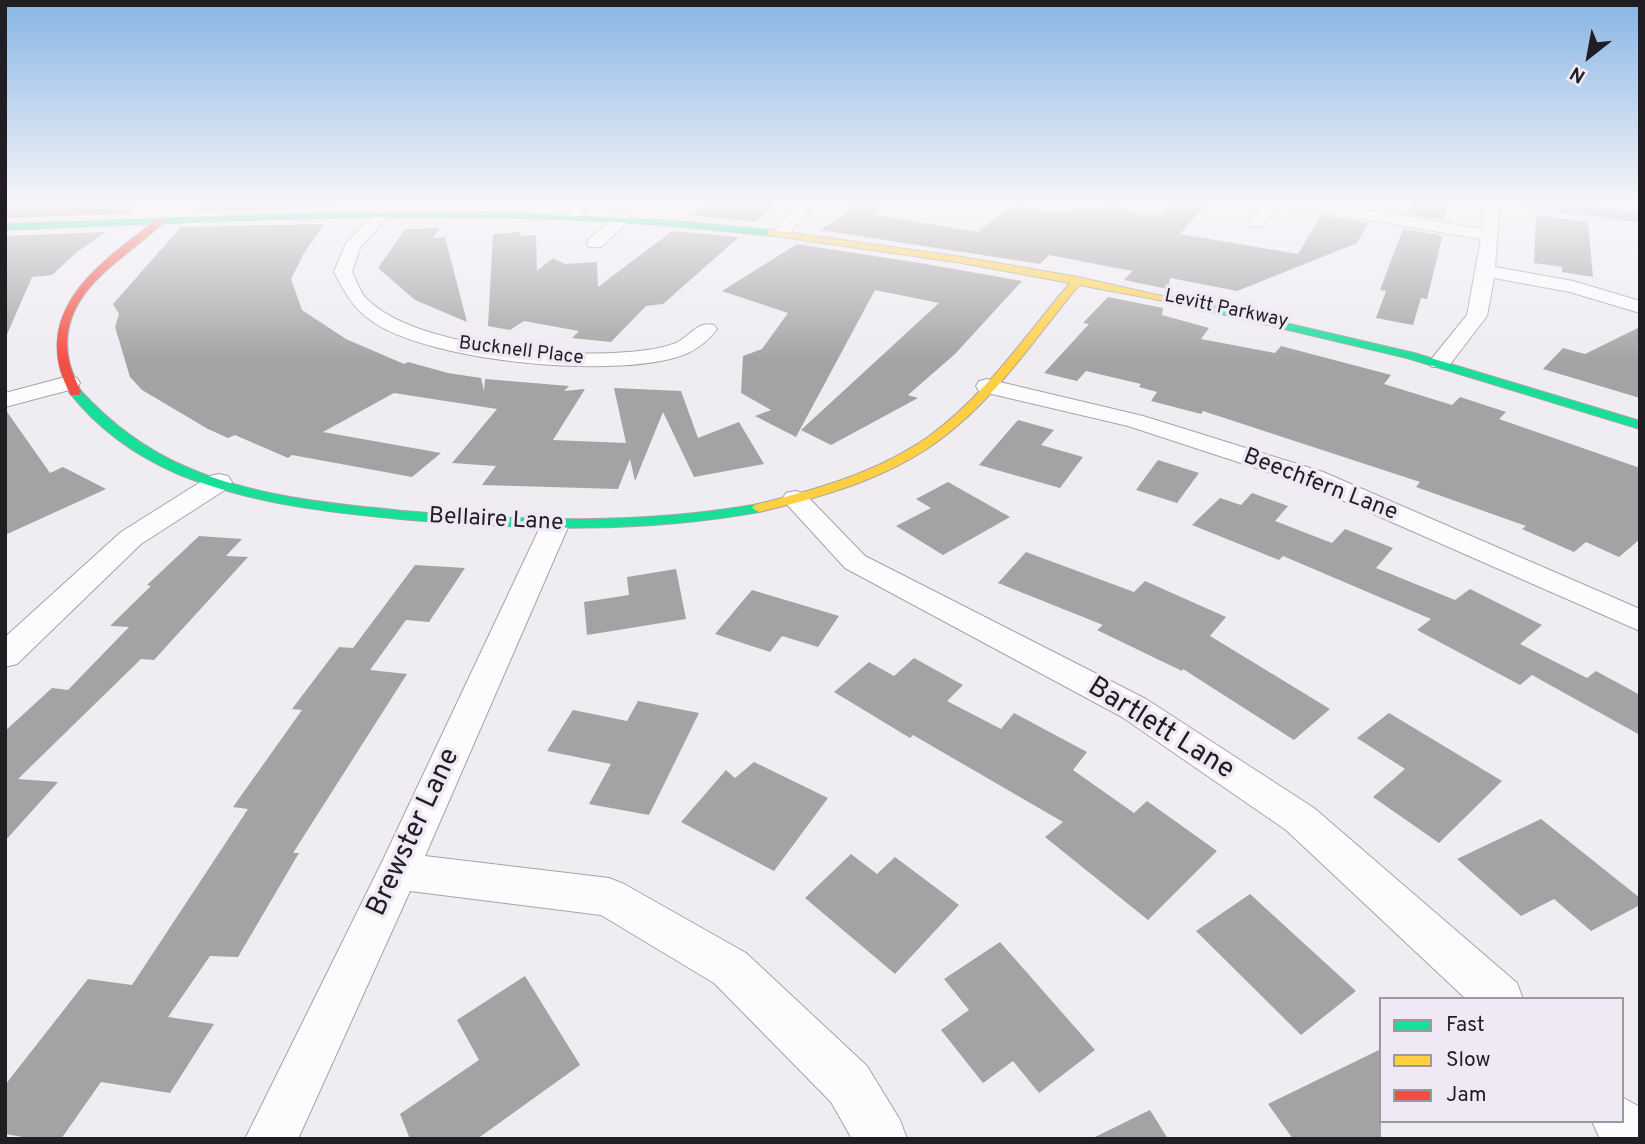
<!DOCTYPE html>
<html>
<head>
<meta charset="utf-8">
<style>
  body { margin:0 }
  #map { position:relative; width:1645px; height:1144px; overflow:hidden; background:#efecf2; font-family:Overpass,sans-serif }
  canvas { display:block }
  .frame { position:absolute; inset:0; border:7px solid #201e22; pointer-events:none }
  .legend { position:absolute; left:1379px; top:997px; width:245px; height:126px; box-sizing:border-box; background:#eee9f5; border:2px solid #9c98a1; margin:0; padding:9px 12px; list-style:none; font-size:21px; color:#201e22 }
  .legend li { display:flex; align-items:center; gap:14px; height:35px }
  .legend b { width:35px; border:2px solid #9c98a1 }
  .north { position:absolute; left:1554px; top:21px; width:70px; height:70px; -webkit-text-stroke:5px #eee9f5; paint-order:stroke; rotate:211deg; font-size:19px; font-weight:700; line-height:28px; text-align:center; color:#201e22 }
  .north::after { content:''; display:block; margin:auto; width:24px; height:32px; background:#201e22; clip-path:polygon(50% 0,100% 100%,50% 72%,0 100%) }
</style>
</head>
<body>
<div id="map">
<canvas width="1645" height="1144"></canvas>
<div class="frame"></div>
<ul class="legend">
<li><b style="height:9px;background:#16e098"></b>Fast</li>
<li><b style="height:9px;background:#ffcf43"></b>Slow</li>
<li><b style="height:9px;background:#f24e42"></b>Jam</li>
</ul>
<div class="north">N</div>
</div>
<script>
const context = document.querySelector('canvas').getContext('2d');
context.lineJoin = 'round';
function paint(path, color) {
  context.fillStyle = color;
  context.fill(path, 'evenodd');
}
function strokePath(path, color, width, dash) {
  context.strokeStyle = color;
  context.lineWidth = width;
  context.lineCap = dash ? 'butt' : 'round';
  context.setLineDash(dash || []);
  context.stroke(path);
}
function label(font, color, halo, rows, align = 'center') {
  context.font = font + ' Overpass,sans-serif';
  context.lineWidth = 7;
  context.setLineDash([]);
  context.textBaseline = 'middle';
  context.strokeStyle = halo;
  context.fillStyle = color;
  for (const [text, x, y, turn = 0] of rows) {
    context.save();
    context.translate(x, y);
    context.rotate((+turn || 0) * Math.PI / 180);
    context.textAlign = isNaN(turn) ? turn : align;
    if (halo) context.strokeText(text, 0, 0);
    context.fillText(text, 0, 0);
    context.restore();
  }
}
const water = new Path2D(`
  M1502 201H1559L1640 212V223L1502 204Z`);
const building = new Path2D(`
  M5 201H146L129 214 5 218Z
  M204 201H338L334 208 194 212Z
  M710 201H779L756 222 692 215Z
  M853 201H883L875 215 977 232 1014 205 1053 212 1118 205 1137 215H1160L1174 201H1209L1180 234 1298 254 1321 215 1368 223 1357 243 1237 291 1170 278 1168 289 1124 280 1132 271 1049 255 1040 264 820 230 844 215Z
  M1413 201H1449L1444 220 1408 214Z
  M1536 215 1588 222 1593 277 1562 272V267L1534 263Z
  M324 224 303 255 291 279 302 310 346 339 404 364 408 362 448 373 481 378 484 391 485 379 569 386 564 391 585 389 553 440 626 443 614 388 681 391 698 438 739 422 764 464 694 477 663 412 635 481 630 459 618 489 482 485 496 466 452 463 497 409 394 393 323 432 441 453 412 477 292 455 288 458 235 435 228 438 208 429 142 390 130 377 115 327 119 314 113 304 181 227Z
  M439 228 433 238 445 237 467 322 415 300 378 268 405 229Z
  M1403 229 1440 235 1442 238 1427 299 1421 298 1413 325 1376 318 1386 291 1380 290Z
  M672 231 739 237 663 304 646 306 611 342 572 338 579 331 524 321 510 330 488 326 493 234 520 232V236L536 235 537 271 553 258 565 264 597 262 598 287Z
  M106 232 77 252 52 275 32 277 5 339V236Z
  M797 244 920 263 1022 281 955 354 908 395 918 398 831 445 801 430 939 303 875 290 796 437 755 416 771 410 741 393 743 356 762 349 788 313 722 291Z
  M1108 297 1163 308 1162 315 1209 328 1201 339 1275 353 1281 346 1391 375 1384 384 1452 405 1460 397 1506 412 1499 419 1640 468V539L1619 557 1586 542 1574 552 1522 529 1526 526 1416 487 1420 482 1203 411 1201 414 1151 401 1157 392 1139 387 1141 384 1086 371 1077 381 1044 373 1089 324 1083 323Z
  M1640 327V398L1543 369 1563 348 1585 354Z
  M5 409 50 473 63 467 106 489 5 535Z
  M1018 420 1054 430 1041 445 1083 457 1060 488 979 465Z
  M1158 460 1199 473 1177 503 1136 490Z
  M948 482 1010 517 943 555 896 526 931 508 916 499Z
  M1252 493 1288 506 1275 521 1332 543 1345 529 1393 548 1376 568 1455 600 1470 589 1542 625 1520 644 1587 678 1596 671 1640 695V735L1532 675 1520 685 1417 630 1431 619 1283 556 1279 560 1192 525 1220 498 1241 505Z
  M199 536 242 539 226 556 248 557 154 660 141 659 18 779 58 782 5 841V731L52 688 68 690 129 627 110 626 151 586 147 585Z
  M1026 552 1134 592 1145 581 1226 617 1210 636 1330 709 1294 740 1183 669 1182 671 1097 630 1103 625 998 583Z
  M415 565 465 568 429 622 406 620 370 670 407 674 293 853H299L238 957 210 956 168 1017 214 1024 170 1093 101 1082 61 1139H35L5 1134V1085L88 979 132 985 248 809 233 807 302 710 292 709 339 647 353 648Z
  M676 569 686 619 587 635 584 602 629 595 627 577Z
  M752 590 839 616 818 647 782 636 770 652 715 634Z
  M914 658 963 685 947 701 1001 729 1014 713 1087 752 1073 770 1134 813 1147 801 1217 851 1148 920 1045 837 1063 822 913 735 910 738 834 692 869 662 894 676Z
  M638 701 699 713 649 815 589 804 611 764 547 751 573 710 627 721Z
  M1389 713 1502 781 1439 843 1373 797 1405 769 1357 738Z
  M754 762 828 798 774 871 681 822 726 770 735 778Z
  M1541 819 1640 898V905L1591 931 1554 899 1521 916 1457 859Z
  M851 854 877 874 895 857 959 905 895 974 805 898Z
  M1250 894 1356 991 1301 1035 1196 931Z
  M1000 942 1095 1050 1039 1093 1013 1061 983 1083 941 1030 969 1010 944 979Z
  M525 976 580 1065 477 1139H410L400 1114 479 1060 457 1020Z
  M1381 1049V1139H1293L1268 1104Z
  M1150 1110 1168 1139H1091Z`);
const street = new Path2D(`
  M579 201H595L577 219H567L564 216Z
  M801 201H817L788 235H776L774 232 776 229Z
  M1266 201H1311L1482 229 1485 201H1500L1495 267 1573 281 1640 301V313L1570 292 1494 278 1487 316 1448 367H1432L1429 362 1467 315 1481 239 1279 205 1262 227H1250L1248 224Z
  M383 208 391 213 360 248 352 272C356 279 359 289 364 296 412 350 579 360 647 350 655 349 665 347 673 344 689 339 696 320 714 325L717 329C711 338 699 348 688 353 624 381 431 362 373 322 353 308 345 293 334 272L346 243 378 210Z
  M623 213 631 218 629 221 601 247H589L587 243 589 239 617 215Z
  M69 376 77 378 80 383 77 388 5 407V393Z
  M987 379 1143 416 1323 472 1640 609V631L1305 484 1128 426 979 391 976 386 979 381Z
  M219 474 228 476 232 482 228 488 141 544 17 664 5 667V637L121 532 210 476Z
  M795 491 804 493 865 556 1146 699 1314 808 1517 983 1523 999H1466L1286 830 1122 717 845 568 782 499 786 493Z
  M555 517 565 519 569 525 425 856 609 878 624 884 746 953 867 1066 900 1120 907 1139H852L831 1102 714 983 601 915 410 891 298 1139H245L382 862 541 525 545 519Z
  M1622 1097 1640 1107V1139H1600L1592 1121H1622Z`);
const fast = new Path2D(`
  M484 212 675 221 771 230 775 233 771 236C708 229 645 223 581 220 390 211 197 222 5 230V224L293 214Z
  M1170 296 1414 353 1640 421V429L1407 358 1166 301 1165 299Z
  M75 388 79 389C110 423 144 449 186 467 254 497 331 504 404 511 523 521 641 525 759 504L766 508 759 512C643 533 528 530 411 520 332 513 252 504 178 474 136 456 97 428 69 392Z`);
const slow = new Path2D(`
  M771 230 962 257 1078 277 1175 299 1170 302 1079 285C1040 332 1004 386 957 426 901 475 830 495 759 512L752 508 754 505C815 490 876 473 928 437 985 396 1025 336 1070 283L962 263 768 235V231Z`);
const jam = new Path2D(`
  M158 219 165 221C124 261 55 292 69 361 71 372 77 382 81 392L79 395H71C26 312 100 263 158 219Z`);
const farStreetnames = [
  ["Levitt Parkway",1226,310,12],
  ["Bucknell Place",521,352,7]
];
const streetNames = [
  ["Beechfern Lane",1320,486,21],
  ["Bellaire Lane",496,521,3]
];
const nearStreetnames = [
  ["Bartlett Lane",1160,730,32],
  ["Brewster Lane",415,833,-65]
];
paint(water, '#98b3dd');
paint(building, '#a5a2a3');
strokePath(street, '#a6a4a9', 2);
strokePath(fast, '#a6a4a9', 2);
strokePath(slow, '#a6a4a9', 2);
strokePath(jam, '#a6a4a9', 2);
paint(street, '#fdfcfd');
paint(fast, '#16e098');
paint(slow, '#ffcf43');
paint(jam, '#f24e42');
const sky = context.createLinearGradient(0, 0, 0, 362);
sky.addColorStop(0, '#88b4e4');
sky.addColorStop(0.56, '#f8f6f9');
sky.addColorStop(1, '#f8f6f900');
context.fillStyle = sky;
context.fillRect(0, 0, 1645, 362);
label('19px', '#201e22', '#eee9f5', farStreetnames);
label('23px', '#201e22', '#eee9f5', streetNames);
label('28px', '#201e22', '#eee9f5', nearStreetnames);
</script>
</body>
</html>
